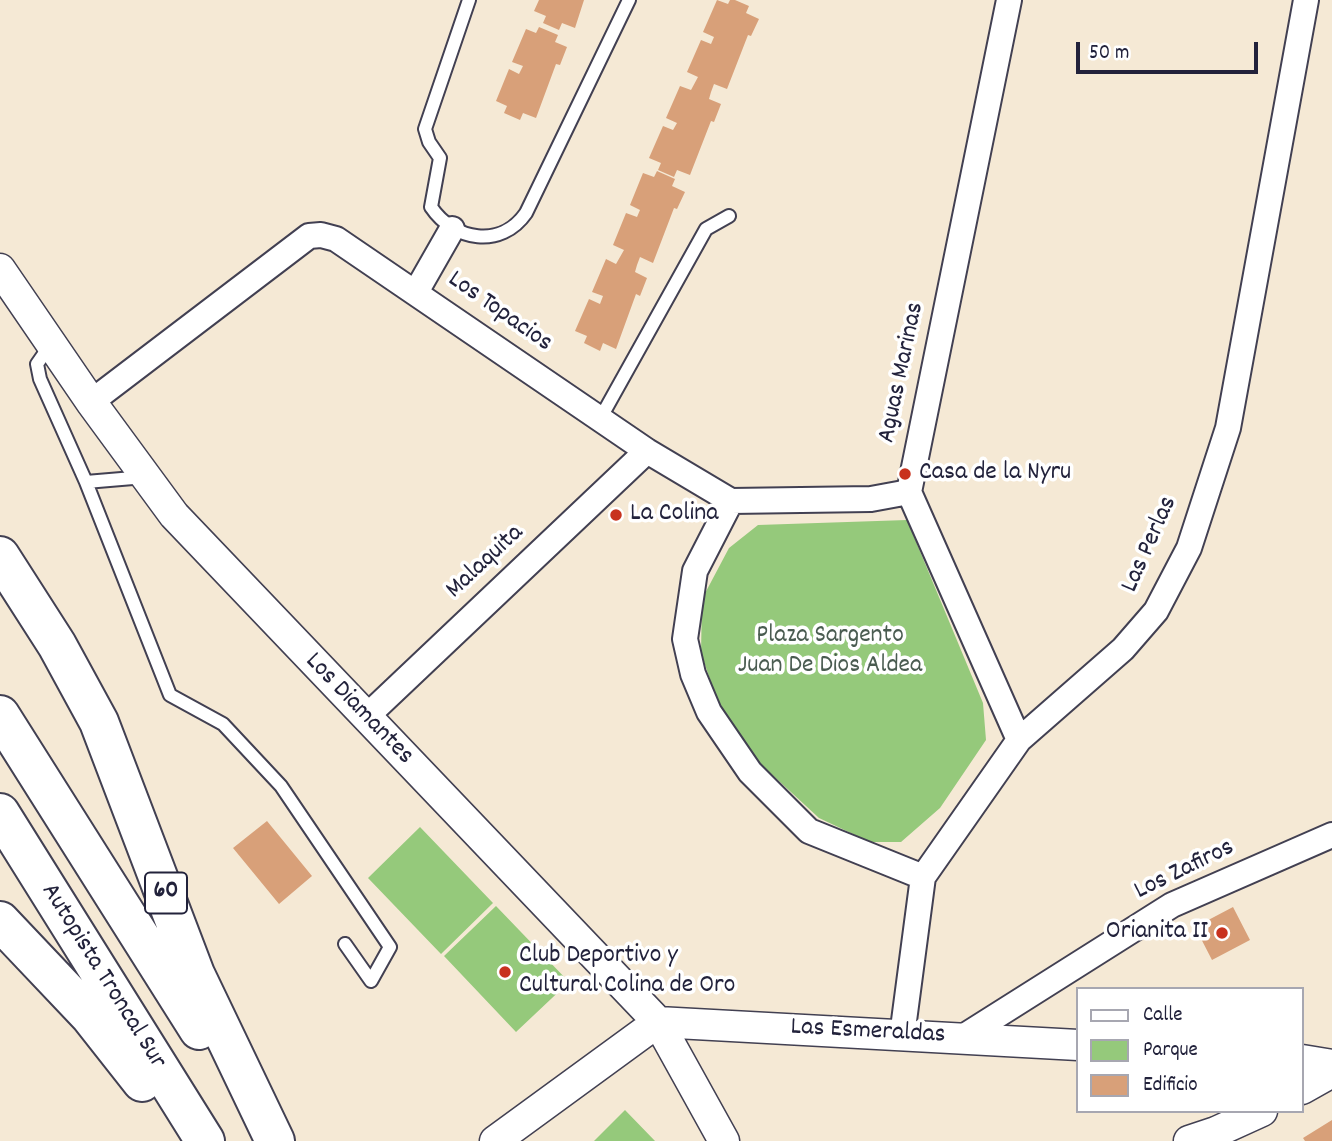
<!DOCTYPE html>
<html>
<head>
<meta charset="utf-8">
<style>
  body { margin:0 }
  #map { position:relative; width:1332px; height:1141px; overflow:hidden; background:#f5e9d5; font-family:Dekko,sans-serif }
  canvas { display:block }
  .legend { position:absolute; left:1076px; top:987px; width:228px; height:126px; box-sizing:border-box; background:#fff; border:2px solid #a7a7b1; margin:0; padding:9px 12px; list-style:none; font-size:21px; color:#22223b }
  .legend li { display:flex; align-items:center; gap:14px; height:35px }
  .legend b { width:35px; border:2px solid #a7a7b1 }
  .scale { position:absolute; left:1076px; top:42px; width:182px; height:32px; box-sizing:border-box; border:4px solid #22223b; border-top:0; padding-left:9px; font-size:21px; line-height:24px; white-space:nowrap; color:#22223b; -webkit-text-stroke:5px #fff; paint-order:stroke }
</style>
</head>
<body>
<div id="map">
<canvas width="1332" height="1141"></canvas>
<ul class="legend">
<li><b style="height:9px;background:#fff"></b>Calle</li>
<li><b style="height:19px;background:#95c97b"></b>Parque</li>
<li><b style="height:19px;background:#d8a079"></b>Edificio</li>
</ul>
<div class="scale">50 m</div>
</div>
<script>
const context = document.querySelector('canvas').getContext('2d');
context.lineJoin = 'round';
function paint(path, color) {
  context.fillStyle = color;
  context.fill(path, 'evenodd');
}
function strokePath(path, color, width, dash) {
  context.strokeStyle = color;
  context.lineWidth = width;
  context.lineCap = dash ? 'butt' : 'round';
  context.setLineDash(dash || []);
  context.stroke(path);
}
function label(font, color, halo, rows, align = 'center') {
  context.font = font + ' Dekko,sans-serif';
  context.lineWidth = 7;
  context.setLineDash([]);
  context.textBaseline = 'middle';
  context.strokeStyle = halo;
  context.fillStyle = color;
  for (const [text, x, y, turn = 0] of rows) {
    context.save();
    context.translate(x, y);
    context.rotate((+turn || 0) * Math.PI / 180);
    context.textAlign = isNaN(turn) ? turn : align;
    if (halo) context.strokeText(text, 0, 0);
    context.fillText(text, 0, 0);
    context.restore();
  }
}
const green = new Path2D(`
  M907 520 983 703 986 740 940 808 901 842H870L819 818 753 757 719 706 701 653 702 599 729 548 758 525Z
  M420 827 493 903 441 954 368 878Z
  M496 906 569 982 516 1032 444 956Z
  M625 1110 655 1141H594Z`);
const building = new Path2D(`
  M539 0H584L575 28 562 23 559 30 543 23 546 16 534 11Z
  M717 0 728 4 730 0H735L749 6 746 13 759 19 751 36 748 35 727 89 714 84 711 92 709 99 721 104 714 122 711 121 690 175 677 170 674 177 658 170 661 163 649 158 663 126 673 130 677 123 666 118 680 86 691 90 698 77 687 72 701 40 711 44 714 37 703 32Z
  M539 27 558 35 555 42 567 47 560 65 556 64 536 118 523 113 520 120 504 113 507 106 496 101 509 69 519 74 523 66 512 62 526 29 536 33Z
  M657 171 675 179 672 186 685 192 677 209 674 208 653 263 640 257 637 265 635 272 647 278 640 296 636 294 616 349 603 343 600 351 584 343 587 336 575 331 589 299 600 304 603 296 592 292 606 259 616 264 624 250 613 245 626 213 637 217 640 210 630 205 643 173 654 177Z
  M267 821 312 876 279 904 233 848Z
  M1233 907 1250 940 1212 960 1195 927Z
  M1332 1120V1141H1305L1303 1138Z`);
const service = new Path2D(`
  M469 0 425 129 429 142 440 158 431 207C454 241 501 249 526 213L629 0
  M51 344 37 364 40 379 86 482 145 477
  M600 419 706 229 729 216
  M86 482 170 695 223 724 281 786 390 947 371 981 345 944`);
const minor = new Path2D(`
  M1009 0 909 492 1019 740
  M416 292 452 229
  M91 402 309 236 321 235 336 239 647 451 731 501 871 499 909 492
  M731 501 695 571 685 639 693 674 709 712 750 772 809 831 923 877
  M365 718 647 451
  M902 1036 923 877 1019 740 1123 649 1156 611 1189 548 1228 428 1306 0
  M963 1037 1172 905 1332 835`);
const tertiary = new Path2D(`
  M0 269 91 402 174 515 658 1022 724 1141
  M658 1022 1078 1045
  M1302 1060 1332 1065
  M1302 1089 1332 1072
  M495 1141 658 1022
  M1189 1141 1216 1132 1262 1111`);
const motorway = new Path2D(`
  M0 556 57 645 99 722 195 974 275 1141
  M0 715 199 1030
  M0 813 205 1141
  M0 921 90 1016 142 1082`);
const markers = [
  [905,474,7,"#c8321e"],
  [616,515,7,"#c8321e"],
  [1222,933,7,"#c8321e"],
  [505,972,7,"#c8321e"]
];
const shields = [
  [166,893,42]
];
const shieldNames = [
  ["60",166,893]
];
const streetNames = [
  ["Los Topacios",499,313,35],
  ["Aguas Marinas",903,373,-78],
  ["Las Perlas",1151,545,-66],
  ["Malaquita",486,563,-43],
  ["Los Diamantes",358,710,46],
  ["Los Zafiros",1185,871,-26],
  ["Autopista Troncal Sur",102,977,58],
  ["Las Esmeraldas",868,1033,3]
];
const poiNames = [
  ["Casa de la Nyru",919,474],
  ["La Colina",630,515],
  ["Orianita II",1208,933,"right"],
  ["Club Deportivo y",519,957],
  ["Cultural Colina de Oro",519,987]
];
const parkNames = [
  ["Plaza Sargento",830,637],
  ["Juan De Dios Aldea",830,667]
];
paint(green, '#95c97b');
paint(building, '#d8a079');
strokePath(service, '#424052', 16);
strokePath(minor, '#424052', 28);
strokePath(tertiary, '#424052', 33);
strokePath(motorway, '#424052', 42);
strokePath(service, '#fff', 12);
strokePath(minor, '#fff', 24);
strokePath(tertiary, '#fff', 30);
strokePath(motorway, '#fff', 38);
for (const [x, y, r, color] of markers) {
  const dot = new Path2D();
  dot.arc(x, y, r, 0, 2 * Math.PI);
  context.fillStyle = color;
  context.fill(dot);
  strokePath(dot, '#fff', 2.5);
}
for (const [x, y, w] of shields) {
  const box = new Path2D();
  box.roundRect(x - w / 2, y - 20.5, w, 41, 5);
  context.fillStyle = '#fff';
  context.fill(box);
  strokePath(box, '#22223b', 2);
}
label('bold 24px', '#22223b', null, shieldNames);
label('26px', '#22223b', '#fff', streetNames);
label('26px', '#22223b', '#fff', poiNames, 'left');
label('26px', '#4a5c51', '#fff', parkNames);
</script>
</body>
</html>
